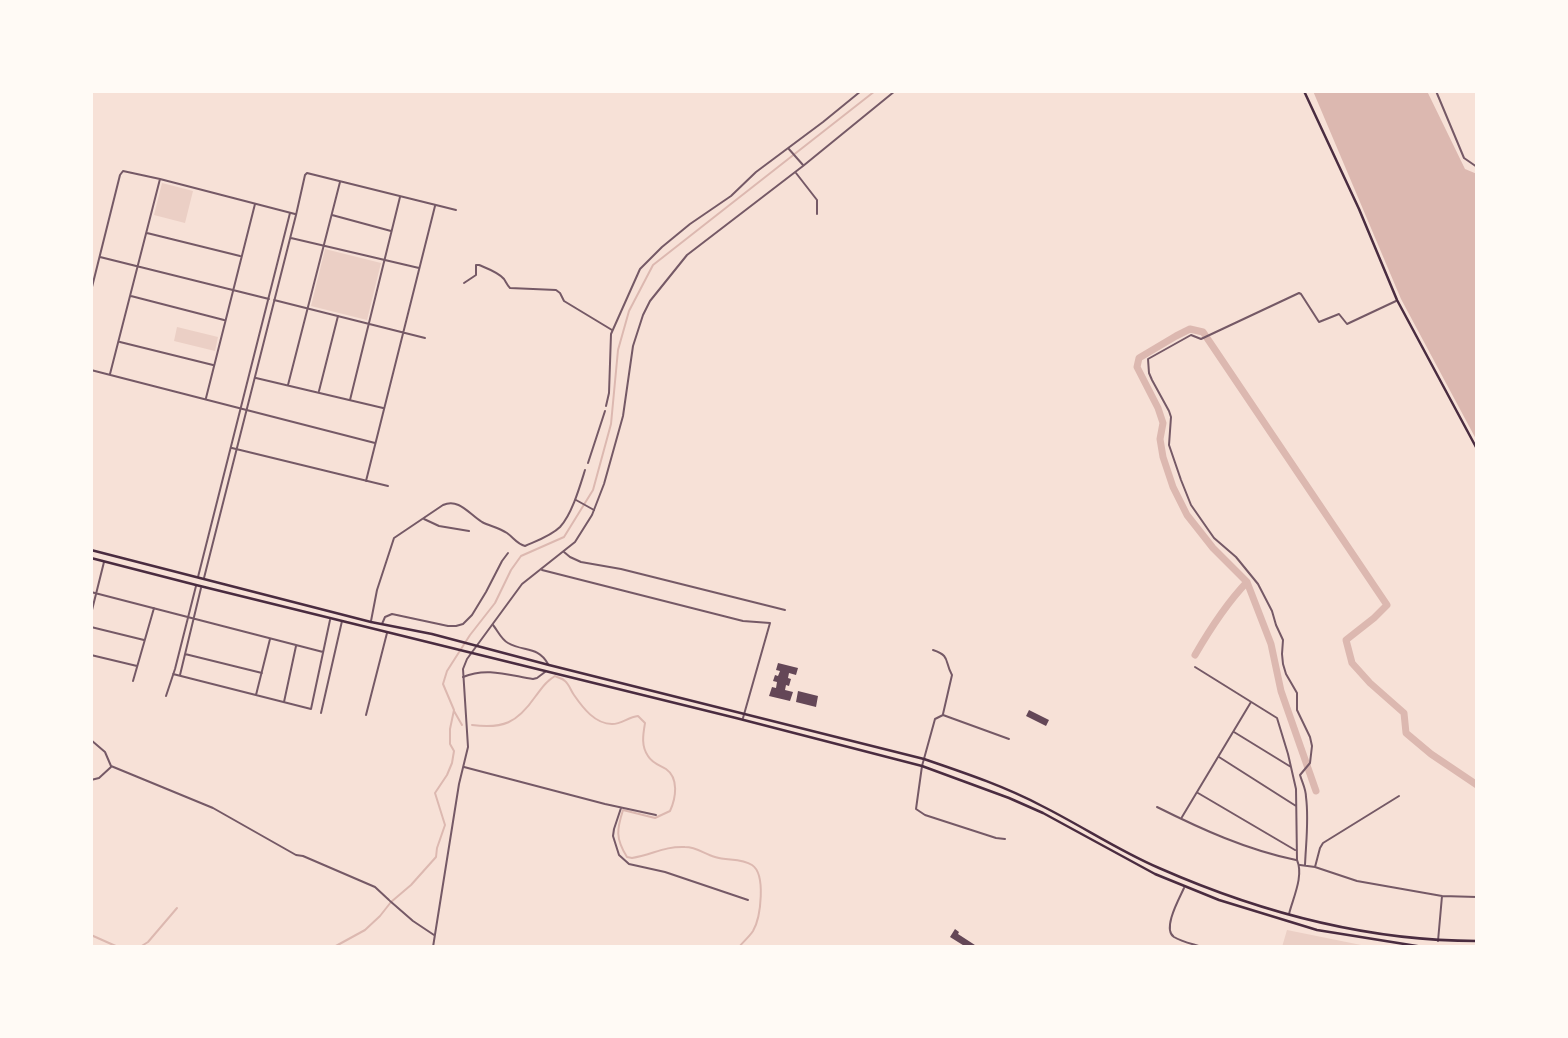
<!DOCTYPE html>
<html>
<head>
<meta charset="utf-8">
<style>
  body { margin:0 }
  #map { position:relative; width:1568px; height:1038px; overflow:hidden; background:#f7e1d7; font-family:"Nunito Sans",sans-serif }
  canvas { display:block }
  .frame { position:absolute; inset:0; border:93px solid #fffaf5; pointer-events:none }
</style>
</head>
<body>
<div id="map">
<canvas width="1568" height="1038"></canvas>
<div class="frame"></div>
</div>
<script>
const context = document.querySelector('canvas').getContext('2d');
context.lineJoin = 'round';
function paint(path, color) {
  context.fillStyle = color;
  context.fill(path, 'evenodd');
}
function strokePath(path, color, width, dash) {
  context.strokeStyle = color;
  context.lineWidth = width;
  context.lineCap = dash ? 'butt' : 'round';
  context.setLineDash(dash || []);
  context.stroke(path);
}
const green = new Path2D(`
  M162 183 193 191 185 223 154 215Z
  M325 249 381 263 367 320 311 306Z
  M177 327 218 337 215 351 174 341Z
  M1287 930 1371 947H1282Z`);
const water = new Path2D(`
  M1313 91H1427L1465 169 1477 174V441L1401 299Z`);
const stream = new Path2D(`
  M454 711 462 725
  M472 725C503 729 517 723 535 697 542 688 545 682 555 676 558 678 562 678 565 681 569 684 571 691 574 695 583 708 595 724 612 724 622 724 628 717 638 716L645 723C643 735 641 746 648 756 652 763 659 765 666 769 679 778 676 798 670 811L655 818 623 810C617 829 615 838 627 857L632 858C652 855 664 846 685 847 697 847 704 854 715 857 727 861 741 858 752 865 766 874 761 917 753 931 749 937 743 942 739 947
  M91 935 118 947
  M140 947 148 942 177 908
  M334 947 365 930 380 916 391 902 411 885 436 857 437 848 445 825 435 793 447 775 452 763 454 751 450 744V729L454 710 443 684 447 671 470 635 495 603 511 570 521 556 564 537 593 490 611 424 618 350 629 311 653 265 875 91`);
const river = new Path2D(`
  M1195 655C1210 629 1226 604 1247 582
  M1316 791 1281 691 1271 644 1247 582 1213 548 1187 515 1173 487 1163 457 1160 439 1163 423 1158 408 1137 367 1139 358 1176 336 1190 329 1203 332 1387 605 1374 618 1346 640 1352 663 1370 683 1404 713 1406 733 1431 754 1477 785`);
const building = new Path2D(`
  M778 663 798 668 796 675 789 673 788 678 791 679 789 686 786 685 785 690 793 692 790 701 769 696 772 687 776 688 777 682 773 681 775 675 778 676 780 671 776 670Z
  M798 691 818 696 816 707 796 702Z
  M1029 710 1049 720 1046 726 1026 716Z
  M955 929 959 932 958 934 978 947H966L950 937Z`);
const minor = new Path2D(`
  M455 91 457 92
  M1436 91 1464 158 1477 167
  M788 148 803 165
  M796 173 817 200V214
  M332 215 391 231
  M147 233 240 256
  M291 238 419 268
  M100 257 269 299
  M464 283 476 275V265H479C486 268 498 272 504 279 506 282 507 285 510 288L556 290 560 293 564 301 612 330
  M91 291 120 175 123 171 160 179 295 214
  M131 296 224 320
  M274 300 425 338
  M120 342 213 365
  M91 370 375 443
  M110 374 160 179
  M256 378 383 408
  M288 385 340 182
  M319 391 338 316
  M206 398 255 204
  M350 400 400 197
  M606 406 609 393 611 334 640 269 662 247 690 224 731 196 756 172 823 122 861 91
  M232 448 388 486
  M588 463 605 411
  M366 481 435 206
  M576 500 594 510
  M424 519 439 526 469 531
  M564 552 570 557 581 562 621 569 785 610
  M542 570 743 621 770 623 743 718
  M198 577 290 213
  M204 578 296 215 305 175 307 173 456 210
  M91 592 323 652
  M91 614 104 562
  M371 621 377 590 394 538 443 505C459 498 469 514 482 522 490 526 499 528 507 533 514 538 517 544 525 546 536 541 551 536 560 527 572 514 580 486 585 470
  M382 624 385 617 392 614 448 626H456L463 624 472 615 486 592 502 561 508 553
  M493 625C498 631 501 639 508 643 524 652 538 646 548 664
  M91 627 144 640
  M933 650C951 656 944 661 952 675L943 714
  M185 654 262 673
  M91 655 137 666
  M1195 667 1277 718 1288 754 1296 789 1297 860C1304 876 1293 898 1289 914
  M173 674 311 709 330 620
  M180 675 201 588
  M463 677C486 667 508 675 533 679L537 678 545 672
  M133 681 154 608
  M256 695 270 639
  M166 696 175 669 196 586
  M284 702 296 646
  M321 713 342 621
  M366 715 387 633
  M1234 732 1291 767
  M91 740 105 752 111 766 213 808 296 855 303 856 375 887 389 900
  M1219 757 1296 806
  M464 767 605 804 656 815
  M91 780 99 778 111 767
  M1198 793 1295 850
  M1157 807C1201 829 1247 850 1296 860
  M621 808 614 829 613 836 619 855 629 864 665 872 748 900
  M1182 817 1251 702
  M1005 839 996 838 925 815 916 809 922 766 935 719 943 715 1009 739
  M1300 865 1315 867 1320 848 1323 843 1399 796
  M1305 865C1306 842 1309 819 1306 797 1306 789 1302 782 1300 775L1310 763 1312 746 1310 737 1297 710V693L1286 674 1283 664 1282 654 1283 640 1276 625 1272 611 1258 584 1236 557 1214 538 1191 505 1181 480 1169 445 1171 417 1169 411 1152 380 1149 373 1148 359 1191 335 1201 339 1299 293 1301 294 1319 322 1339 314 1347 324 1396 301
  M1315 867 1357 881 1442 896
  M1184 888C1179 899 1162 929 1174 937 1182 942 1193 944 1202 947
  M1438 941 1442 896 1477 897`);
const tertiary = new Path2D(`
  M390 901 413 921 434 935
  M433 947 459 784 468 747 463 669 467 659 522 584 575 542 592 515 604 484 623 416 633 346 643 315 650 301 687 255 803 166 895 91`);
const secondary = new Path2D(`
  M1304 91 1359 209 1397 300 1477 449
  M91 550 371 622 432 634 549 665 924 759C965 773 1004 786 1042 806 1082 826 1119 851 1159 868 1259 912 1367 941 1477 941
  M91 558 196 585 736 718 922 766 1009 798 1043 813 1155 874 1219 900 1317 930 1423 947`);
paint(green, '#ebcfc5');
paint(water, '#dcb8b0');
strokePath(stream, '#dcb8b0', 2);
strokePath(river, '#dcb8b0', 7);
paint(building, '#644757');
strokePath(minor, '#755966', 2);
strokePath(tertiary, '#755966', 2);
strokePath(secondary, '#4a2c40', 2.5);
</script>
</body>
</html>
